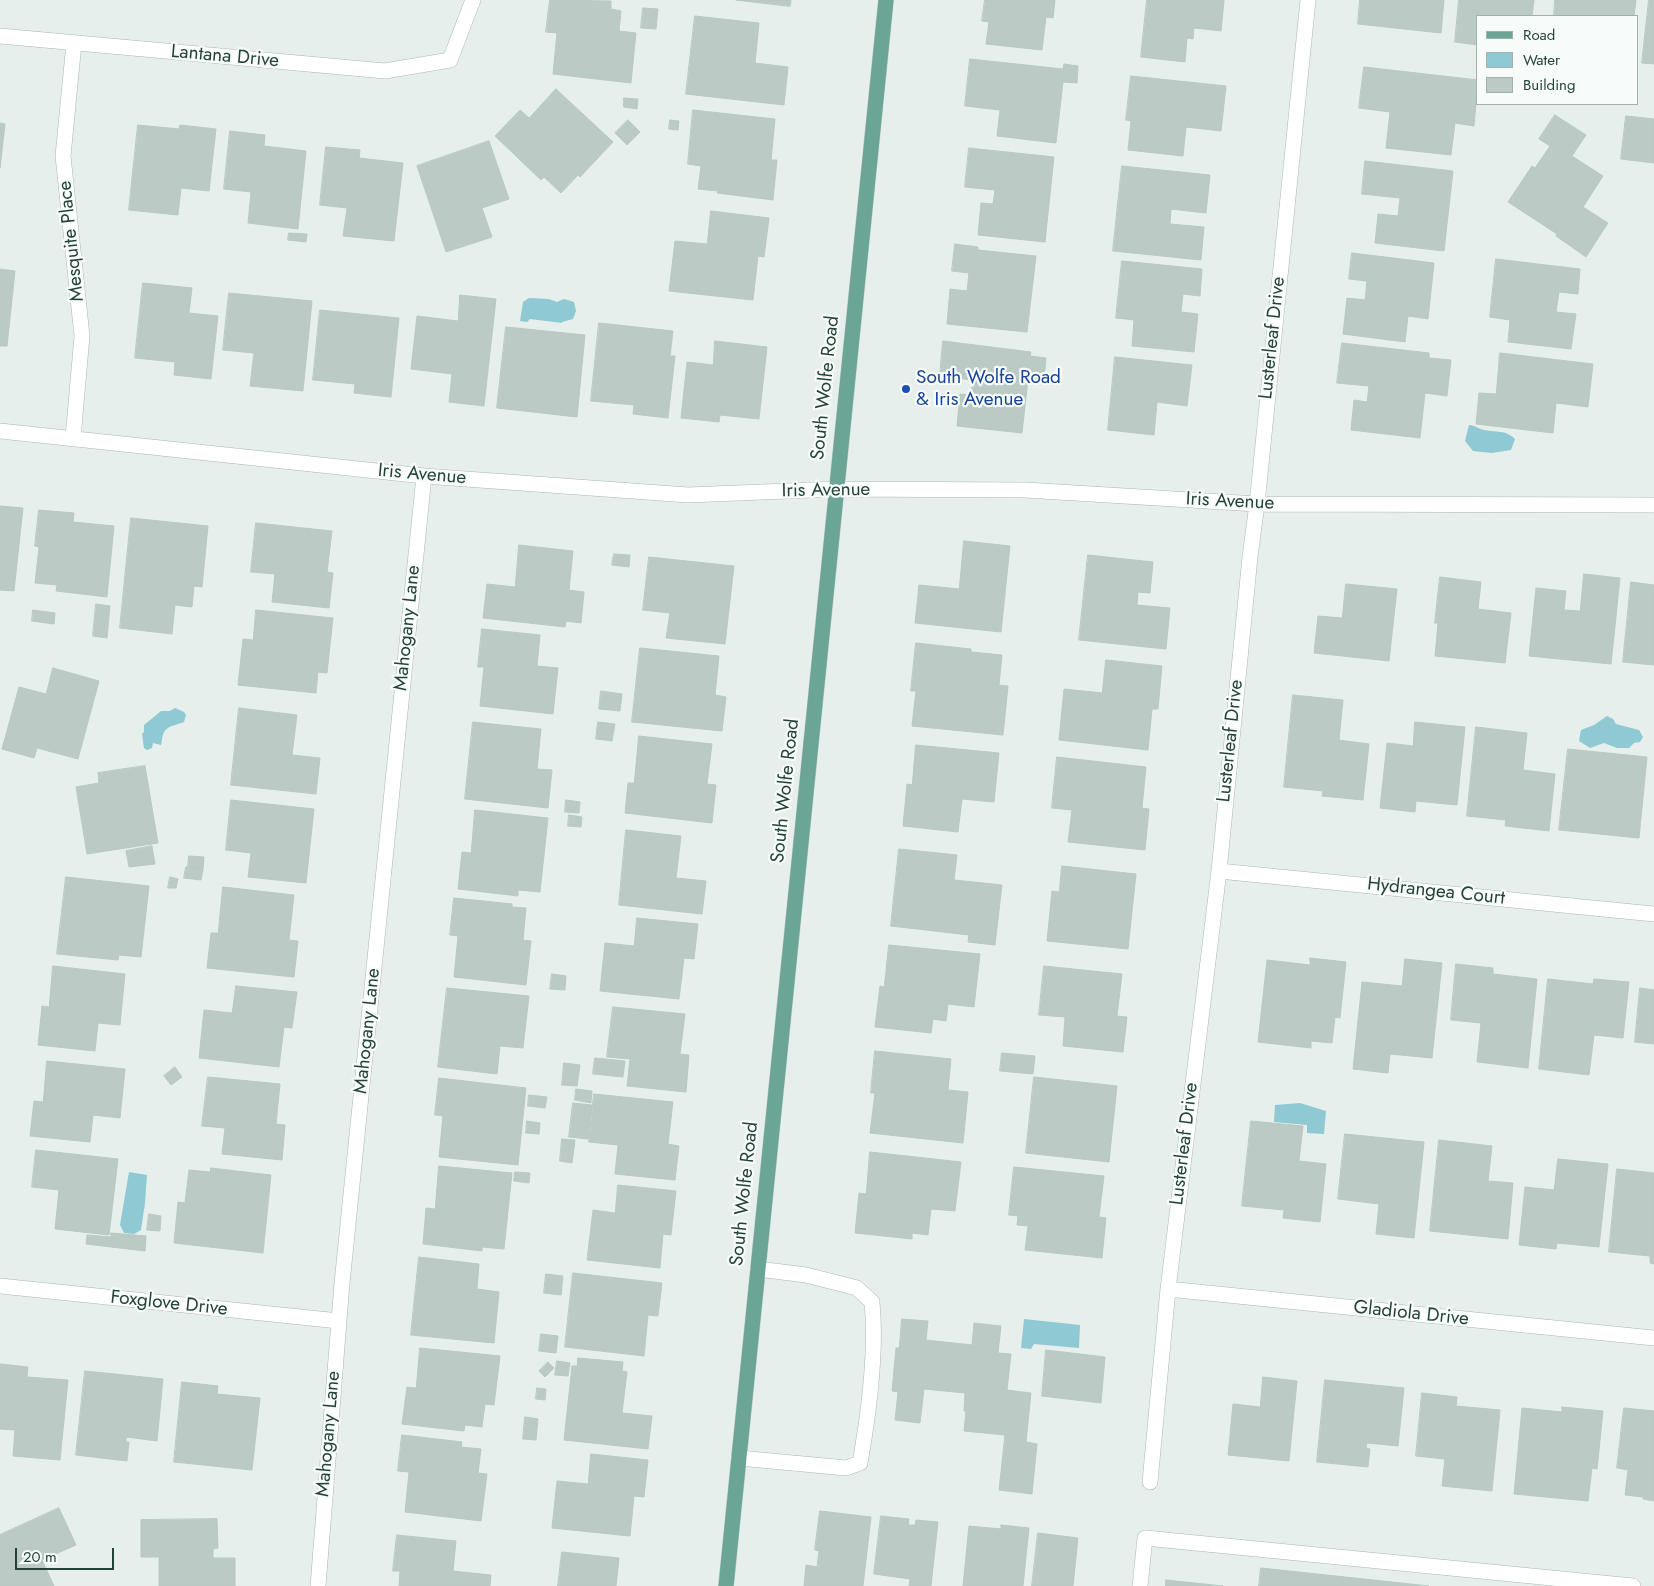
<!DOCTYPE html>
<html>
<head>
<meta charset="utf-8">
<style>
  body { margin:0 }
  #map { position:relative; width:1654px; height:1586px; overflow:hidden; background:#e6efeb; font-family:Jost,sans-serif }
  canvas { display:block }
  .legend { position:absolute; left:1476px; top:15px; width:162px; height:90px; box-sizing:border-box; background:#f7fbf9; border:1px solid #a3b1ad; margin:0; padding:6px 9px; list-style:none; font-size:15px; color:#24423a }
  .legend li { display:flex; align-items:center; gap:10px; height:25px }
  .legend b { width:25px; border:1px solid #a3b1ad }
  .scale { position:absolute; left:15px; top:1548px; width:99px; height:22px; box-sizing:border-box; border:2px solid #24423a; border-top:0; padding-left:6px; font-size:15px; line-height:18px; white-space:nowrap; color:#24423a; -webkit-text-stroke:4px #f7fbf9; paint-order:stroke }
</style>
</head>
<body>
<div id="map">
<canvas width="1654" height="1586"></canvas>
<ul class="legend">
<li><b style="height:6px;background:#6aa596"></b>Road</li>
<li><b style="height:14px;background:#8ec9d4"></b>Water</li>
<li><b style="height:14px;background:#bbcac4"></b>Building</li>
</ul>
<div class="scale">20 m</div>
</div>
<script>
const context = document.querySelector('canvas').getContext('2d');
context.lineJoin = 'round';
function paint(path, color) {
  context.fillStyle = color;
  context.fill(path, 'evenodd');
}
function strokePath(path, color, width, dash) {
  context.strokeStyle = color;
  context.lineWidth = width;
  context.lineCap = dash ? 'butt' : 'round';
  context.setLineDash(dash || []);
  context.stroke(path);
}
function label(font, color, halo, rows, align = 'center') {
  context.font = font + ' Jost,sans-serif';
  context.lineWidth = 4.5;
  context.setLineDash([]);
  context.textBaseline = 'middle';
  context.strokeStyle = halo;
  context.fillStyle = color;
  for (const [text, x, y, turn = 0] of rows) {
    context.save();
    context.translate(x, y);
    context.rotate((+turn || 0) * Math.PI / 180);
    context.textAlign = isNaN(turn) ? turn : align;
    if (halo) context.strokeText(text, 0, 0);
    context.fillText(text, 0, 0);
    context.restore();
  }
}
const water = new Path2D(`
  M529 298 549 299 557 302 564 299 574 302 576 311 573 319 562 322V323L530 319 527 322 520 321 523 302Z
  M1469 425C1475 425 1478 429 1484 430 1498 433 1504 429 1515 439L1511 450 1492 453 1473 451 1465 441Z
  M175 708 184 712 186 715 184 722C178 725 168 725 164 732 162 736 162 741 161 745L153 743 152 748 147 750 144 748 142 734 144 732V725L161 711H170Z
  M1607 716 1613 719 1616 724 1639 730 1643 737 1640 742 1634 743 1629 748H1617L1604 743 1590 748 1579 741 1581 730 1594 725Z
  M1300 1103 1326 1111 1324 1134 1307 1133V1125L1274 1122 1275 1105Z
  M129 1172 147 1175 145 1203 141 1230 134 1234 124 1233 120 1225Z
  M1024 1319 1080 1325 1079 1348 1034 1344 1031 1349 1021 1348Z`);
const building = new Path2D(`
  M550 0 611 1V9L621 11 619 31 636 33 631 83 553 74 557 33 546 32Z
  M736 0H791L790 6Z
  M985 0H1055L1053 18 1046 17 1042 50 986 44 989 22 982 21Z
  M1147 0H1224L1221 31 1194 28 1193 39 1187 38 1185 62 1141 57Z
  M1360 0H1444L1441 33 1358 24Z
  M1459 0H1534L1532 16H1478V45L1455 42Z
  M1555 0H1636L1634 16H1554Z
  M1649 0H1654V64L1642 63Z
  M643 8 658 9 656 29 641 28Z
  M695 16 759 23 755 63 788 67 784 105 686 94Z
  M970 59 1063 69 1064 64 1078 66 1077 83 1063 82 1056 143 997 136 1000 110 965 106Z
  M1364 67 1478 80 1474 126 1455 123 1451 155 1386 148 1390 112 1359 108Z
  M1131 76 1226 86 1221 131 1186 127 1183 156 1128 150 1131 121 1126 120Z
  M556 89 613 142 580 177 578 175 561 193 544 177 541 180 495 136 520 110 529 118Z
  M624 98 638 99 637 109 624 107Z
  M693 110 775 119 771 160H777L773 200 717 193 718 191 698 189 701 166 688 164Z
  M1555 115 1586 135 1572 156 1603 176 1583 207 1608 223 1586 257 1556 236 1557 234 1508 202 1532 166 1535 168 1550 146 1539 139Z
  M1626 116 1654 119V163L1621 159Z
  M628 120 640 132 627 145 615 133Z
  M670 120 679 121 678 130 669 129Z
  M0 123 5 124 0 168Z
  M138 125 179 129 180 125 216 129 209 191 181 188 178 215 129 210Z
  M230 131 265 135 264 146 306 151 298 229 248 223 251 192 224 189Z
  M489 141 509 199 482 208 492 237 446 252 417 166Z
  M326 147 360 150 359 158 403 163 394 241 343 236 347 208 320 205Z
  M969 148 1054 157 1045 242 978 235 981 203 993 204 995 190 965 187Z
  M1365 161 1453 171 1444 251 1375 243 1378 214 1398 216 1400 198 1362 194Z
  M1122 166 1210 175 1206 213 1171 209 1170 224 1204 227 1201 260 1113 251Z
  M711 211 769 218 764 257 758 256 753 300 669 291 675 241 707 244Z
  M289 233 307 234 306 242 288 240Z
  M955 244 978 247V250L1036 256 1027 332 947 324 950 289 967 291 969 273 952 271Z
  M1352 253 1434 263 1428 319 1408 316 1405 342 1343 334 1347 298 1365 300 1367 281 1349 279Z
  M1496 259 1580 269 1578 294 1559 292 1556 312 1576 314 1571 349 1508 342 1510 320 1490 317Z
  M1122 261 1202 269 1200 296 1183 294 1181 312 1198 314 1194 352 1132 346 1134 320 1116 318Z
  M0 269 15 271 7 346H0Z
  M143 283 192 288 189 313 218 316 211 379 174 375 175 362 135 358Z
  M229 293 312 301 303 391 250 386 254 353 223 350Z
  M460 295 496 299 484 406 449 402 452 374 411 369 417 316 458 321Z
  M320 310 399 318 391 397 354 393 355 384 313 380Z
  M599 323 673 331 670 356H675L668 418 633 414 634 405 591 401Z
  M506 327 585 335 577 417 497 408Z
  M715 341 767 347 759 419 720 415 719 422 681 418 687 362 713 365Z
  M943 341 1031 352 1030 356 1046 358 1044 381 1028 379 1022 433 957 426 960 394 971 395 973 380 940 376Z
  M1342 343 1429 353V358L1451 360 1447 396 1425 393 1420 438 1351 430 1354 400 1367 402 1369 386 1337 383Z
  M1500 353 1593 364 1588 407 1556 403 1553 433 1476 424 1479 393 1496 394Z
  M1115 357 1192 365 1187 406 1157 402 1154 435 1108 430Z
  M0 506 23 508 14 591 0 590Z
  M39 510 74 513 73 522 114 526 107 597 56 591 57 585 35 583 39 547 35 546Z
  M131 518 208 526 202 587 194 586 192 607 175 605 172 634 120 628Z
  M256 523 332 531 327 572 333 573 329 608 272 602 275 574 251 572Z
  M964 541 1010 546 1001 632 915 623 919 585 959 589Z
  M519 545 573 551 569 590 584 592 581 623 566 621 565 627 483 618 487 584 515 587Z
  M614 554 630 555 629 567 612 565Z
  M1088 555 1153 562 1150 593 1138 592 1137 605 1170 608 1166 649 1079 640Z
  M649 557 734 566 725 644 666 638 670 613 643 610Z
  M1584 574 1620 578 1611 664 1529 656 1536 588 1566 591 1564 610 1580 611Z
  M1440 577 1481 582 1478 609 1511 613 1505 663 1435 656 1438 623H1435Z
  M1631 582 1654 585V665L1623 662Z
  M1346 584 1397 589 1389 661 1314 653 1318 616 1342 618Z
  M96 604 110 606 107 638 93 636Z
  M33 610 55 613 54 624 32 621Z
  M256 610 333 618 327 673 318 672 316 693 238 685 243 639 253 640Z
  M482 629 540 635 537 666 558 668 553 714 480 706 484 667H478Z
  M916 643 971 649V652L1002 655 999 685 1008 686 1003 735 912 726 916 691H911Z
  M640 648 719 656 715 695 726 697 722 731 632 722Z
  M1106 660 1162 666 1158 709H1152L1148 750 1059 740 1064 689 1102 693Z
  M53 668 99 681 78 759 37 748 34 758 2 749 19 687 46 694Z
  M601 691 622 694 620 711 599 709Z
  M1293 695 1343 700 1339 740 1369 744 1363 800 1322 796 1323 791 1284 787Z
  M239 708 297 715 292 755 320 758 316 794 231 785Z
  M473 722 541 729 537 769 552 770 548 808 465 799Z
  M598 722 615 724 612 741 596 739Z
  M1415 722 1465 727 1457 805 1416 801 1415 812 1380 808 1387 743 1413 746Z
  M1476 727 1527 733 1523 770 1555 774 1549 831 1505 826 1506 820 1467 816Z
  M639 736 712 744 707 784 716 785 712 823 625 813 628 783H634Z
  M916 745 999 753 994 802 962 799 958 832 903 826 907 784 912 785Z
  M1568 749 1647 757 1639 838 1559 830Z
  M1057 757 1146 767 1142 808 1149 809 1145 850 1068 842 1072 810 1052 808Z
  M145 766 158 843 87 854 76 787 99 783 98 773Z
  M231 800 314 809 306 883 248 877 251 853 226 850Z
  M566 800 580 802 579 813 565 812Z
  M475 810 548 818 540 892 518 890V896L458 889 462 852 471 853Z
  M569 815 582 817 581 827 568 826Z
  M626 830 681 836 676 878 706 881 702 914 619 905Z
  M152 846 155 864 129 867 126 851Z
  M899 849 957 855 954 880 1002 885 995 945 968 942 969 935 891 926Z
  M189 856 204 857 203 869 188 867Z
  M1062 866 1136 874 1128 949 1047 941 1052 891 1059 892Z
  M186 867 203 869 201 880 184 878Z
  M66 877 149 886 141 957 119 955 118 960 57 954Z
  M170 877 178 879 176 888H168Z
  M223 887 294 895 289 940 298 941 294 977 207 968 211 933H218Z
  M454 898 512 904V907L526 908 523 940 531 941 526 985 454 977 458 936 450 935Z
  M637 918 698 924 694 959 684 958 679 999 600 991 605 943 634 946Z
  M889 945 980 954 974 1007 948 1004 946 1021 933 1019 931 1033 875 1027 880 986 884 987Z
  M1310 958 1346 962 1340 1018 1335 1017 1332 1043 1311 1041V1048L1258 1042 1267 960 1310 965Z
  M1405 959 1442 963 1432 1058 1390 1054 1388 1073 1353 1069 1362 982 1402 986Z
  M1456 964 1493 968V974L1537 979 1528 1068 1477 1062 1481 1023 1451 1020Z
  M53 966 125 974 120 1025 98 1023 95 1051 38 1045 42 1006 49 1007Z
  M1044 966 1122 974 1117 1016 1127 1017 1123 1052 1063 1046 1065 1017 1039 1015Z
  M552 974 566 976 565 990 550 989Z
  M1548 979 1593 984 1594 979 1629 982 1623 1038 1594 1035 1589 1075 1539 1069Z
  M236 986 297 992 292 1028 284 1027 279 1067 199 1058 204 1010 232 1013Z
  M447 988 529 996 523 1048 500 1046 497 1074 438 1067Z
  M1640 988 1654 990V1044L1635 1042Z
  M613 1007 685 1014 680 1054 689 1055 686 1092 627 1086 630 1059 607 1057Z
  M875 1051 951 1059 948 1090 968 1092 963 1143 870 1133 875 1093H871Z
  M1002 1053 1035 1056 1033 1074 1000 1071Z
  M595 1058 625 1061 623 1077 593 1074Z
  M47 1061 125 1069 120 1118 93 1115 90 1142 30 1136 34 1101 43 1102Z
  M564 1063 580 1065 577 1086 562 1085Z
  M175 1067 182 1077 171 1085 164 1076Z
  M208 1077 280 1084 276 1124 285 1125 282 1160 222 1154 225 1128 202 1126Z
  M1034 1077 1117 1086 1109 1162 1026 1153Z
  M439 1078 526 1088 518 1165 439 1157 443 1116 435 1115Z
  M576 1089 592 1091 591 1103 575 1100Z
  M594 1094 673 1102 668 1144 679 1146 675 1180 615 1174 618 1145 589 1142Z
  M529 1095 547 1097 545 1108 528 1106Z
  M573 1103 592 1105 588 1139 569 1137Z
  M527 1121 540 1123 539 1134 526 1133Z
  M1251 1121 1303 1126 1299 1161 1326 1164 1320 1222 1283 1218 1284 1210 1242 1206Z
  M1345 1134 1424 1142 1414 1238 1376 1234 1379 1204 1338 1199Z
  M562 1139 575 1140 572 1163 560 1161Z
  M1439 1140 1492 1146 1488 1181 1513 1183 1508 1239 1430 1231Z
  M36 1150 118 1159 109 1235 55 1229 59 1190 32 1187Z
  M870 1152 961 1162 955 1211 931 1209 928 1235 912 1233V1239L855 1233 859 1193 866 1194Z
  M1558 1159 1608 1164 1599 1247 1557 1243 1556 1249 1519 1245 1525 1187 1554 1190Z
  M439 1166 512 1173 504 1249 482 1247V1251L423 1244 426 1208 435 1209Z
  M1014 1167 1104 1176 1099 1217 1106 1218 1102 1258 1025 1250 1028 1226 1017 1225 1018 1216 1009 1215Z
  M211 1168 271 1175 263 1253 174 1243 178 1202 185 1203 189 1170 210 1172Z
  M1617 1169 1654 1173V1264L1650 1263V1256L1609 1252Z
  M515 1172 530 1173 529 1183 514 1181Z
  M618 1185 676 1191 671 1235 663 1234 660 1268 587 1260 593 1210 615 1213Z
  M149 1214 161 1216 160 1231 147 1230Z
  M111 1233 146 1236 145 1251 86 1244 87 1235 111 1237Z
  M419 1257 479 1264 477 1289 499 1292 494 1343 411 1335Z
  M573 1273 662 1283 658 1316 648 1315 644 1356 565 1347Z
  M546 1274 563 1276 561 1295 544 1293Z
  M902 1319 928 1321 926 1340 972 1345 974 1323 1001 1326 998 1353 1011 1354 1007 1390 1031 1393 1026 1442 1037 1444 1032 1494 999 1490 1005 1435 964 1431 966 1411H964L965 1393 924 1389 920 1423 895 1420 898 1392 892 1391 896 1348H899Z
  M541 1334 558 1336 556 1353 539 1351Z
  M420 1348 500 1356 494 1405 485 1404 482 1427 465 1425 464 1431 402 1424 407 1387 416 1388Z
  M1046 1350 1105 1357 1101 1403 1042 1396Z
  M578 1358 623 1362 622 1371 627 1372 622 1413 652 1416 648 1449 564 1440 572 1366H577Z
  M557 1361 570 1363 568 1376 555 1375Z
  M548 1362 554 1368 545 1377 539 1371Z
  M0 1364 28 1367 27 1377 68 1380 60 1460 13 1456 15 1430 0 1429Z
  M85 1371 163 1379 157 1441 126 1437V1442H129L127 1461 76 1455Z
  M1263 1377 1297 1381 1289 1461 1228 1455 1233 1404 1260 1407Z
  M1325 1380 1404 1388 1398 1446 1367 1443 1366 1448 1370 1449 1368 1467 1317 1462Z
  M182 1382 218 1386 217 1394 260 1398 252 1470 174 1462Z
  M537 1388 546 1389 545 1400 536 1399Z
  M1422 1393 1457 1397 1456 1406 1500 1410 1492 1491 1442 1486 1445 1459 1416 1456Z
  M1562 1407 1603 1411 1597 1469 1592 1468 1588 1501 1514 1494 1522 1408 1562 1412Z
  M1624 1408 1654 1411V1501L1643 1499V1497L1625 1495 1628 1470 1617 1468Z
  M525 1417 538 1419 536 1440 523 1439Z
  M402 1435 462 1442 461 1447 481 1449 478 1473 487 1474 481 1521 405 1512 409 1472 398 1471Z
  M591 1454 648 1460 644 1497 634 1496 630 1536 552 1528 557 1481 588 1484Z
  M59 1508 76 1545 42 1560 54 1586H0V1535Z
  M820 1511 871 1517 863 1586H804L806 1565 817 1567 819 1551 815 1550Z
  M881 1516 909 1519 908 1525H915L916 1520 938 1522 931 1586H909L910 1579 874 1574Z
  M217 1519 218 1548 213 1549V1558H235V1586H159V1557H141V1520Z
  M1001 1525 1029 1528 1023 1586H963L969 1526 1001 1529Z
  M1038 1533 1078 1538 1073 1586H1032Z
  M397 1535 456 1541 453 1571 491 1575 490 1586H399L400 1571H393Z
  M562 1552 619 1558 616 1586H558Z
  M1261 1568 1429 1586H1259Z
  M1166 1580 1223 1586H1166Z`);
const minor = new Path2D(`
  M0 36 385 71 450 60 473 0
  M0 431 424 476 688 495 836 489 1025 490 1257 504 1654 505
  M73 438 82 336 63 156 74 43
  M1219 871 1654 914
  M0 1286 339 1321
  M1168 1289 1654 1338
  M739 1458 846 1468 860 1463C869 1412 877 1353 872 1302L857 1288 806 1275 758 1269
  M1150 1482 1168 1289 1219 871 1250 557 1257 504 1308 0
  M318 1586 342 1283 424 476
  M1140 1586 1145 1538 1633 1586`);
const major = new Path2D(`
  M726 1586 886 0`);
const markers = [
  [906,389,5,"#1a4fb4"]
];
const streetNames = [
  ["Lantana Drive",225,57,5],
  ["Mesquite Place",72,241,-96],
  ["Lusterleaf Drive",1273,338,-84],
  ["South Wolfe Road",826,388,-84],
  ["Iris Avenue",422,475,5],
  ["Iris Avenue",826,491,-1],
  ["Iris Avenue",1230,502,3],
  ["Mahogany Lane",408,628,-84],
  ["Lusterleaf Drive",1231,741,-84],
  ["South Wolfe Road",786,791,-84],
  ["Hydrangea Court",1436,892,6],
  ["Mahogany Lane",368,1031,-84],
  ["Lusterleaf Drive",1185,1144,-83],
  ["South Wolfe Road",745,1194,-84],
  ["Foxglove Drive",169,1304,6],
  ["Gladiola Drive",1411,1314,6],
  ["Mahogany Lane",329,1434,-85]
];
const transitNames = [
  ["South Wolfe Road",916,378],
  ["& Iris Avenue",916,400]
];
paint(water, '#8ec9d4');
paint(building, '#bbcac4');
strokePath(building, '#b8c9c2', 1);
strokePath(minor, '#a8b8b2', 16);
strokePath(major, '#c2cac8', 16);
strokePath(minor, '#fff', 15);
strokePath(major, '#6aa596', 15);
for (const [x, y, r, color] of markers) {
  const dot = new Path2D();
  dot.arc(x, y, r, 0, 2 * Math.PI);
  context.fillStyle = color;
  context.fill(dot);
  strokePath(dot, '#f7fbf9', 2);
}
label('19px', '#24423a', '#f7fbf9', streetNames);
label('19px', '#164399', '#f7fbf9', transitNames, 'left');
</script>
</body>
</html>
